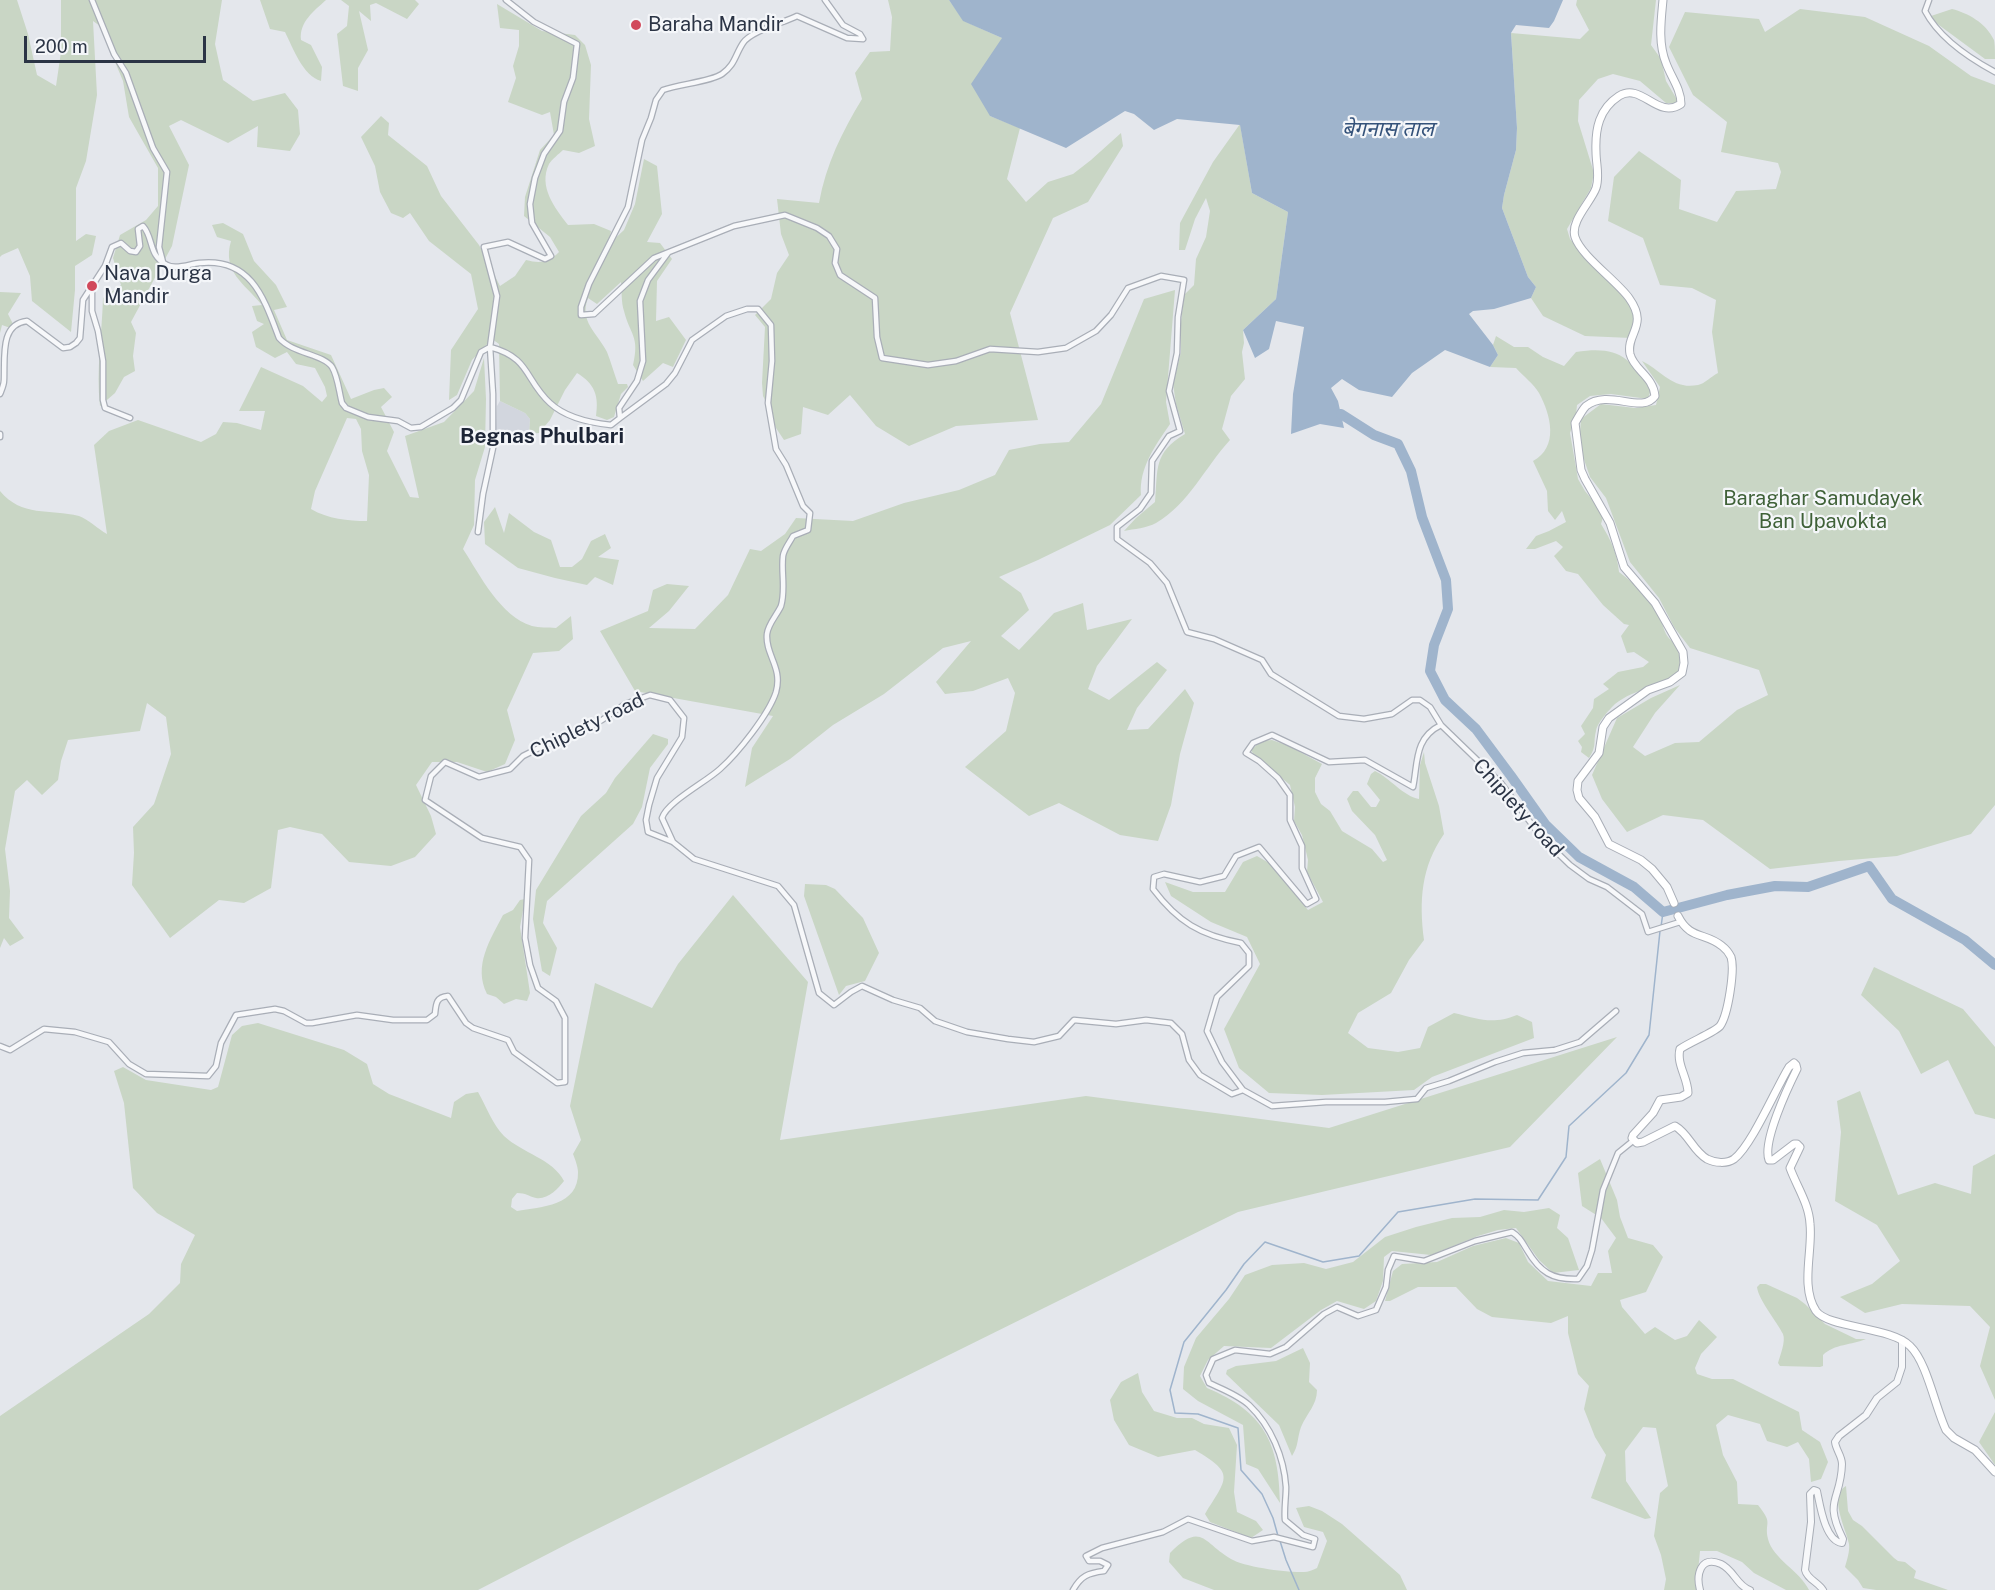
<!DOCTYPE html>
<html>
<head>
<meta charset="utf-8">
<style>
  body { margin:0 }
  #map { position:relative; width:1995px; height:1590px; overflow:hidden; background:#e4e7ec; font-family:"Public Sans",sans-serif }
  canvas { display:block }
  .scale { position:absolute; left:24px; top:36px; width:182px; height:27px; box-sizing:border-box; border:3px solid #2b3445; border-top:0; padding-left:8px; font-size:18px; line-height:21px; white-space:nowrap; color:#2b3445; -webkit-text-stroke:4px #f4f6f9; paint-order:stroke }
</style>
</head>
<body>
<div id="map">
<canvas width="1995" height="1590"></canvas>
<div class="scale">200 m</div>
</div>
<script>
const context = document.querySelector('canvas').getContext('2d');
context.lineJoin = 'round';
function paint(path, color) {
  context.fillStyle = color;
  context.fill(path, 'evenodd');
}
function strokePath(path, color, width, dash) {
  context.strokeStyle = color;
  context.lineWidth = width;
  context.lineCap = dash ? 'butt' : 'round';
  context.setLineDash(dash || []);
  context.stroke(path);
}
function label(font, color, halo, rows, align = 'center') {
  context.font = font + ' "Public Sans","Noto Sans Devanagari",sans-serif';
  context.lineWidth = 4.5;
  context.setLineDash([]);
  context.textBaseline = 'middle';
  context.strokeStyle = halo;
  context.fillStyle = color;
  for (const [text, x, y, turn = 0] of rows) {
    context.save();
    context.translate(x, y);
    context.rotate((+turn || 0) * Math.PI / 180);
    context.textAlign = isNaN(turn) ? turn : align;
    if (halo) context.strokeText(text, 0, 0);
    context.fillText(text, 0, 0);
    context.restore();
  }
}
const built = new Path2D(`
  M500 401 525 413 530 419 529 434 526 439 516 441 504 436 496 429 497 406Z`);
const green = new Path2D(`
  M0 0H17L28 34 37 75 56 86 61 52V0H222L215 44 223 80 253 101 285 93 298 110 300 134 290 151 257 147 258 126 228 143 181 120 169 126 189 165 172 246 131 322 136 333 133 356 135 371 124 377 115 393 100 406C96 370 102 334 103 298L121 285 113 258 120 235 146 220 158 206V168L129 117 123 81 100 26 93 21 97 95 86 161 76 188V241L86 234 96 236 92 255 75 266V290L71 332 32 301 30 276 18 248 2 255 0 257Z
  M260 0H326C314 11 299 22 301 40L311 45 322 67 321 81C303 76 293 48 285 32L270 29Z
  M341 0H415L419 4 407 19 376 3 370 5 371 21 359 11 368 50 358 68V91L343 86 337 34 347 26 349 6Z
  M888 0H949L964 21 1002 38 990 116 1020 128 1007 179 1026 202 1048 182 1073 174 1091 160 1121 133 1123 146 1088 202 1053 218 1010 313 1038 420 956 426 909 446 876 426 850 395 828 415 803 407 801 434 784 440 774 425 772 414 763 396 762 383 765 327 755 315 771 299 777 273 789 255 781 234 777 199 819 203C826 164 842 132 862 99L855 73 870 52 890 51 892 17Z
  M1577 0H1656L1651 45 1661 59 1666 81 1679 103H1666L1640 81 1613 74 1598 79 1579 100 1578 121 1594 173 1591 188 1567 229 1570 239 1630 303 1636 324 1631 338 1585 336 1543 316 1531 298 1536 287 1528 277 1502 208 1504 195 1516 150 1517 128 1511 33 1580 39 1589 30 1576 5Z
  M497 4 542 31 575 35 585 45 591 65 589 119 595 146 579 153 563 150C559 154 552 159 549 164 538 187 555 208 568 225L594 224 611 231 608 245 624 230 635 204 644 159 657 166 662 214 647 242 660 243 672 259 657 281 656 321 669 317 686 340 673 367 663 363 643 381 633 365C640 336 630 335 624 311 621 302 622 291 621 282L597 304 588 298C579 322 597 332 607 352 611 362 614 373 618 384H627L628 387 621 394 614 417 607 420 596 416C599 396 595 384 577 373L565 390 550 420 539 433 529 434 530 419 525 413 500 401 499 344 492 339 472 360 457 395 449 400 451 350 478 309 471 274 429 241 410 213 403 218 391 213 380 192 375 166 361 137 381 116 389 123 388 135 427 166 441 196 479 245 500 286 515 276 526 260C541 264 549 262 559 252L550 237 524 216 525 197 540 150 554 135 550 112 542 115 508 102 516 78 513 66 519 46V30L500 28Z
  M1800 9 1865 17 1929 46 1971 76 1995 85V805L1971 834 1897 856 1839 861 1770 869 1703 820 1663 815 1627 832 1602 799 1592 775 1617 718 1651 698 1680 685 1655 713 1633 747 1645 756 1675 743 1699 742 1737 710 1768 695 1759 670 1690 648 1674 627 1659 598 1630 562 1606 498 1590 477 1579 445 1581 419 1601 404 1635 408 1656 405 1660 387 1642 361C1662 371 1673 390 1698 385 1704 384 1712 376 1718 373L1712 332 1716 300 1692 288 1660 285 1643 238 1608 221 1614 177 1639 151 1681 180 1679 209 1717 222 1736 191 1776 189 1781 172 1778 163 1721 152 1727 122 1693 95 1669 47 1685 12 1759 19 1765 32Z
  M1952 9C1968 13 1986 23 1994 40 1995 45 1995 53 1995 59H1985L1928 17Z
  M1240 124 1252 193 1288 212 1276 299 1243 330 1244 343 1242 352 1245 379 1231 396 1222 429 1230 440C1205 467 1189 504 1156 523 1147 528 1134 529 1124 531L1136 518 1155 502C1158 469 1153 453 1185 434L1176 404 1173 384 1181 352V322L1184 295 1194 285 1196 259 1206 237 1210 211 1206 198 1195 219 1185 250H1179L1180 223 1213 162Z
  M223 223 243 234 254 261 276 285 287 307 274 310 287 340 331 355 351 399 374 390 384 388 392 397 381 407 394 432 387 451 410 497 419 498 405 436 444 422 474 391 484 358 486 399 485 447 475 480 474 525 463 549C480 575 500 616 532 626 539 628 548 627 556 628L571 616 573 639 559 651 533 653 507 710 515 740 505 764 487 772 457 762H432L416 785 431 816 436 834 415 857 391 866 349 862 322 834 290 827 278 830 271 888 244 903 219 900 170 938 132 885 134 853 133 827 154 804 171 754 166 717 147 703 140 731 68 740 61 761 58 780 42 795 27 780 15 791 5 849 10 891 9 918 24 938 10 946 4 938 0 948V491C21 517 50 509 79 516 88 519 98 529 107 534L94 445 109 431 138 420 201 442 216 434 223 422 237 423 261 430 265 411H239L261 367 303 386 322 402 327 396 325 387 315 368 296 364 287 352 275 358 256 347 252 332 264 324 257 321 252 306 262 305C244 283 222 272 231 241L217 237 212 225ZM347 418 356 419 361 429 362 451 369 475 367 521C348 521 328 519 311 509L315 491Z
  M1175 290 1166 402 1170 424C1155 446 1139 468 1141 495L1110 525 1038 560 999 577 1021 593 1029 610 1001 636 1019 650 1054 613 1083 603 1087 630 1132 619 1097 666 1088 689 1109 700 1157 662 1167 670 1137 708 1127 730 1148 729 1185 689 1194 703 1180 754 1171 805 1158 841 1120 835 1059 803 1029 816 965 767 1006 731 1015 693 1008 678 973 691 945 694 936 682 971 641 943 648 884 694 833 725 790 759 745 787 752 748 773 716 635 691 600 631 648 611 653 590 667 584 689 586 669 611 649 628 695 629 728 595 750 549 761 551 785 534 796 518 853 521 904 503 959 490 995 475 1009 450 1040 444 1069 442 1101 404 1144 299Z
  M0 292 21 293 8 314 16 330 2 325 0 333Z
  M1496 336 1514 347H1528L1543 357 1564 366 1576 352C1617 346 1629 356 1651 389L1648 399 1611 394 1590 396 1577 405 1576 415 1570 433 1578 479 1585 491 1604 514 1601 524C1611 540 1617 553 1619 572 1635 584 1648 595 1658 613 1665 627 1662 635 1677 645L1682 669C1664 687 1635 688 1615 704 1609 710 1597 723 1596 731 1593 743 1597 746 1589 758L1581 752 1582 747 1578 741 1585 734 1581 726 1593 708 1594 699 1609 689 1603 684 1618 672 1643 667 1649 662 1634 652 1627 653 1621 636 1629 625 1624 624 1603 605 1578 574 1566 571 1554 556 1563 547 1556 541 1535 549H1526L1536 536 1549 531 1566 522 1562 511 1555 520 1548 511 1547 491 1533 461C1559 447 1551 415 1539 393 1534 384 1523 376 1516 368L1490 367 1498 355 1493 345Z
  M495 507 504 533 509 513 534 532 551 540 560 567H572L582 559 591 541 605 534 611 548 598 557 619 560 613 585 595 577 587 585 555 578 518 568 485 544 484 522Z
  M653 734 668 739V744L650 768 642 807 633 824 547 901 543 923 557 948 550 976 542 971 533 919 536 890 581 816 606 793 615 778Z
  M1272 740 1289 746 1322 764 1315 778V792L1321 804 1330 811 1342 831 1372 849 1383 862 1387 860 1375 835 1352 811 1347 799 1353 791H1358L1371 807H1376L1380 800 1367 784 1371 774 1375 771C1390 778 1403 796 1419 799L1420 765 1424 752 1425 763 1439 806 1444 834C1421 867 1419 901 1424 940L1409 960 1391 993 1358 1013 1348 1033 1368 1048 1398 1052 1420 1048 1428 1027 1454 1013C1479 1019 1492 1025 1517 1015L1532 1022 1534 1038 1432 1077 1414 1090 1322 1095 1269 1093 1239 1068 1224 1029 1260 964 1247 937 1211 922 1171 896 1165 882 1193 892H1225L1243 862 1257 856 1269 863 1308 910 1323 902 1307 872 1308 860 1302 835 1294 821 1295 807 1290 785 1254 755 1251 750 1261 741Z
  M805 884 826 885 835 889 863 918 879 953 865 981 846 986 839 995 804 896Z
  M733 895 808 982 780 1140 1086 1096 1329 1128 1617 1037 1510 1147 1238 1212 573 1541 478 1590H0V1416L149 1314 180 1283 181 1264 195 1235 157 1213 133 1188 124 1103 114 1071 123 1067 146 1080 211 1090 218 1087 232 1035 242 1026 258 1023 344 1050 367 1064 373 1084 389 1094 451 1118 454 1102 466 1094 478 1092C486 1106 493 1125 504 1136 522 1153 553 1159 564 1181 558 1189 547 1200 536 1198 528 1196 526 1193 517 1193L512 1199 511 1207 517 1211C541 1207 579 1206 578 1172 578 1167 575 1159 573 1154L581 1140 570 1106 595 983 652 1008 678 964Z
  M525 899 520 927 530 993 527 1001 516 999 504 1004 496 997 487 994C473 966 490 940 503 915L513 910 520 900Z
  M1874 967 1963 1009 1995 1047V1119L1975 1114 1948 1060 1921 1074 1899 1031 1861 995Z
  M1860 1091 1898 1195 1935 1183 1971 1194 1973 1166 1995 1154V1400L1980 1366 1990 1327 1970 1306 1902 1304 1865 1313 1840 1297 1872 1284 1900 1261 1877 1225 1835 1201 1841 1132 1837 1101Z
  M1600 1159 1617 1200 1620 1217 1628 1238 1653 1245 1663 1257 1646 1292 1620 1300 1622 1307 1645 1334 1655 1327 1675 1340 1687 1336 1699 1320 1717 1337 1701 1354 1695 1368 1697 1374 1712 1379H1733L1799 1412 1802 1430 1820 1442 1828 1462 1821 1479 1811 1482 1809 1459 1798 1442 1787 1447 1767 1441 1760 1424 1728 1415 1716 1425 1723 1455 1737 1482 1738 1504 1758 1505C1774 1525 1764 1521 1768 1539 1773 1559 1800 1571 1809 1590H1786L1754 1573 1742 1562 1717 1551H1700L1698 1572 1700 1590H1664L1666 1579 1661 1555 1654 1536 1660 1493 1668 1486 1656 1428 1643 1427 1625 1451 1626 1481 1651 1518 1645 1519 1591 1498 1606 1455 1595 1437 1584 1409 1589 1386 1578 1374 1568 1333V1316L1551 1323 1492 1317 1477 1309 1456 1287H1418L1390 1301H1385L1393 1271 1402 1264 1437 1262 1473 1246 1506 1238 1519 1243 1528 1262 1548 1281 1591 1286 1598 1273H1612L1608 1251 1616 1238 1601 1218 1582 1206 1578 1173Z
  M1549 1208 1560 1215 1557 1228 1568 1238 1579 1270 1553 1273 1539 1260 1516 1228 1498 1230 1478 1236 1431 1255 1392 1251 1384 1257 1383 1281 1376 1301 1364 1309 1337 1301 1321 1310 1271 1348 1224 1346 1208 1360 1200 1376 1207 1388C1264 1412 1279 1442 1280 1503L1258 1469 1246 1464 1243 1425 1198 1401 1183 1389 1184 1367 1196 1338 1229 1299 1245 1275 1272 1265 1304 1263 1326 1269 1353 1262 1385 1237 1416 1227 1452 1218 1480 1217 1504 1210 1524 1212Z
  M1760 1284H1766L1797 1298 1805 1304 1825 1324 1856 1339H1866C1852 1345 1834 1344 1823 1355V1366L1820 1367 1780 1366 1778 1363C1780 1356 1786 1341 1783 1334 1777 1322 1758 1299 1757 1287Z
  M1303 1348 1310 1363 1309 1382 1317 1390C1317 1405 1307 1413 1301 1427 1297 1438 1299 1445 1292 1456L1279 1425 1226 1374 1227 1370 1236 1366 1276 1361Z
  M1138 1373 1142 1392 1154 1411 1177 1418H1192L1204 1424 1229 1428 1237 1445 1234 1492 1237 1512 1256 1521 1263 1530 1251 1538 1210 1522 1205 1514C1227 1478 1236 1474 1195 1450L1158 1457 1129 1445 1114 1420 1110 1400 1121 1382Z
  M1995 1412V1465L1979 1442Z
  M1846 1486 1848 1511 1853 1520 1862 1526 1894 1558 1898 1561 1905 1562 1916 1571 1914 1578 1948 1590H1876L1863 1588 1858 1580 1845 1567C1847 1560 1850 1551 1849 1544 1846 1529 1828 1495 1846 1486Z
  M1309 1506 1322 1511 1342 1524 1400 1575 1407 1590H1214L1183 1578 1169 1562 1170 1553C1202 1521 1203 1543 1231 1559 1244 1567 1289 1573 1304 1572 1308 1572 1313 1570 1317 1568L1327 1541 1323 1532 1304 1527 1296 1508Z`);
const water = new Path2D(`
  M949 0H1563L1554 21 1549 28 1516 25 1511 33 1517 128 1516 150 1504 195 1502 208 1528 277 1536 287 1531 298 1494 309 1473 311 1469 314 1493 345 1498 355 1490 367 1445 350 1412 373 1392 397 1359 390 1342 379 1331 388 1338 401 1344 428 1320 424 1291 434 1293 394 1304 327 1276 321 1269 349 1255 358 1243 330 1276 299 1288 212 1252 193 1240 125 1177 119 1154 130 1134 114 1125 111 1066 148 990 116 971 84 1002 38 963 21Z`);
const stream = new Path2D(`
  M1661 927 1663 912
  M1278 1536 1273 1518 1262 1494 1241 1470 1238 1428 1198 1414 1175 1413 1170 1390 1184 1342 1226 1290 1244 1264 1265 1242 1323 1262 1359 1256 1398 1212 1475 1199 1538 1200 1566 1157 1569 1126 1626 1073 1649 1035 1660 931
  M1280 1541 1286 1560 1299 1590`);
const river = new Path2D(`
  M1341 414 1374 435 1398 444 1411 471 1422 517 1446 580 1448 609 1434 645 1430 671 1445 700 1476 729 1511 776 1545 824 1579 857 1634 887 1663 912 1727 895 1775 886 1808 887 1869 866 1892 899 1965 940 1995 965`);
const minor = new Path2D(`
  M92 0 114 54 126 73 153 148 167 172 159 247 163 262
  M825 0 843 25 860 34 863 39 847 38 797 16C783 23 751 31 743 43 735 55 735 65 722 74 710 82 679 84 663 90L656 100 651 118 642 140 628 207 589 284 581 307V315L594 314 654 258 734 226 785 215 817 228 829 236 837 249 835 263 840 275 875 298 877 337 882 358 928 365 956 361 990 349 1038 352 1066 348 1096 331 1111 315 1128 288 1161 276 1184 280 1178 317 1177 353 1169 391 1180 431 1169 436 1152 461 1151 493 1140 509 1117 527V539L1150 563 1167 583 1187 632 1214 639 1262 660 1271 674 1339 716 1364 719 1392 714 1412 700H1420L1430 707 1441 725
  M1929 0 1925 11C1939 38 1969 58 1995 72
  M92 288V311L98 331 103 361V400L105 408 130 418
  M0 394C2 389 4 385 4 380 5 356 0 324 27 321L63 348 70 347 76 343 80 338 83 300 105 266 112 247 121 243 130 251 136 252 140 246 138 229 143 226C154 238 148 256 167 265 175 270 190 264 199 263 251 257 264 298 279 338 293 354 323 354 332 367 338 377 339 392 342 403L346 408 368 417 398 421 411 428 421 427 453 408 461 400 481 352 490 347C531 358 524 379 550 403 565 417 591 423 611 425L620 418 619 408 637 381 643 361 640 301 648 280 668 253
  M620 418 666 384 675 373 692 340 726 316 747 309H758L771 325 772 361 768 403 776 449 786 465 803 506 810 513 808 530 793 536C790 542 784 549 783 556 781 573 786 589 781 606 777 615 768 624 767 634 765 655 783 667 776 692 769 714 738 753 720 769 706 782 667 802 662 818L673 842
  M0 434V437
  M478 532 483 494 493 448V394L490 347 497 296 484 247 508 242 545 259 551 256 532 223 530 204 535 178 544 154 560 131 564 102 573 78 577 44 534 22 506 0
  M0 1046 10 1050 44 1029 75 1032 109 1042 129 1064 146 1074 208 1076 216 1066 221 1043 236 1015 275 1009 284 1011 306 1023H312L357 1015 393 1020H427L435 1014C436 1004 436 997 448 996L466 1023 473 1028 508 1040 514 1052 557 1083 565 1082V1018L556 1001 538 988 530 965 525 938 529 860 520 847 482 838 425 800 431 776 445 762 479 777 510 769 523 756 543 746 577 733 602 720 625 704 650 695 670 700 684 718 682 737 657 778 649 805 646 820 648 832 673 842 694 859 778 886 794 905 819 993 834 1005 851 992 862 986 893 1000 920 1008 935 1021 967 1032 1008 1039 1034 1042 1059 1036 1074 1020 1116 1024 1146 1020 1171 1023 1182 1034 1189 1060 1200 1075 1232 1094 1243 1090 1222 1062 1207 1031 1217 997 1249 966V953L1241 943C1200 935 1178 922 1153 889L1154 877 1164 874 1200 882 1224 876 1236 856 1259 847 1307 904 1316 899 1302 868V846L1290 820V795L1278 778 1259 761 1246 753 1253 743 1272 735 1329 762 1365 760 1413 787C1418 763 1414 738 1441 725L1501 783 1542 838 1570 865 1589 879 1607 887 1642 914 1648 932 1680 922
  M1243 1090 1272 1106 1326 1102H1385L1417 1099 1426 1088 1449 1081 1495 1062 1523 1053 1555 1050 1580 1042 1616 1011
  M1073 1590C1081 1576 1088 1573 1104 1571L1108 1565 1100 1561H1089L1086 1556 1102 1548 1163 1532 1188 1519 1252 1541 1274 1537 1313 1547 1315 1539 1303 1535 1285 1520C1284 1509 1286 1498 1286 1487 1284 1457 1271 1426 1249 1405 1238 1395 1222 1389 1209 1383L1206 1375 1213 1359 1235 1350 1270 1354 1286 1347 1324 1314 1337 1307 1358 1316 1376 1310 1386 1287 1388 1270 1394 1256 1424 1261 1475 1241 1512 1232C1520 1237 1522 1242 1527 1250 1540 1272 1552 1280 1578 1279L1587 1266 1592 1250 1603 1190 1618 1153 1634 1140`);
const tertiary = new Path2D(`
  M1700 1590C1696 1575 1700 1555 1721 1564 1734 1570 1737 1586 1750 1590
  M1823 1590C1818 1582 1807 1579 1805 1570L1811 1522 1810 1494 1814 1490 1817 1491C1820 1505 1825 1541 1842 1543L1843 1539C1823 1499 1841 1501 1842 1464 1842 1456 1836 1450 1835 1442L1839 1436 1866 1415 1877 1398 1897 1382 1902 1367V1340`);
const secondary = new Path2D(`
  M1663 0C1661 21 1658 43 1666 63 1671 77 1681 89 1681 104 1657 120 1642 82 1619 96 1599 109 1595 129 1596 152 1596 164 1600 176 1596 188 1591 202 1570 221 1575 237 1581 256 1617 281 1629 298 1649 326 1626 333 1630 354 1634 370 1653 376 1655 396 1642 415 1609 388 1586 406 1582 410 1578 418 1575 423L1581 470 1585 479 1610 523 1624 567 1655 603 1683 652 1684 663 1682 673 1670 682 1648 690 1609 718 1603 727 1599 753 1578 781 1577 790 1579 798 1595 817 1609 844 1641 860 1652 869 1667 887 1674 903
  M1678 916C1690 940 1705 932 1722 946 1726 949 1729 953 1731 957 1735 970 1728 1015 1720 1026 1715 1032 1690 1042 1680 1049 1676 1064 1688 1078 1688 1093L1681 1097 1660 1100 1653 1113 1633 1135 1632 1138 1637 1143 1643 1142 1675 1126C1689 1134 1693 1151 1707 1159 1715 1163 1727 1164 1734 1159 1752 1145 1776 1088 1789 1067L1794 1063 1796 1065 1797 1069C1788 1087 1762 1142 1769 1160H1773L1794 1144H1797L1800 1147 1790 1168C1797 1187 1809 1204 1810 1224 1813 1251 1800 1286 1816 1311 1828 1328 1892 1327 1910 1346 1927 1362 1935 1407 1946 1430L1954 1438 1975 1450 1995 1472`);
const markers = [
  [636,25,6,"#d1495b"],
  [92,286,6,"#d1495b"]
];
const poiNames = [
  ["Baraha Mandir",648,25],
  ["Nava Durga",104,274],
  ["Mandir",104,297]
];
const parkNames = [
  ["Baraghar Samudayek",1823,499],
  ["Ban Upavokta",1823,522]
];
const streetNames = [
  ["Chiplety road",587,726,-26],
  ["Chiplety road",1518,808,48]
];
const waterNames = [
  ["बेगनास ताल",1388,130]
];
const neighbourhoodNames = [
  ["Begnas Phulbari",542,437]
];
paint(built, '#d2d6de');
paint(green, '#c9d6c5');
paint(water, '#9fb4cc');
strokePath(stream, '#9fb4cc', 1.5);
strokePath(river, '#9fb4cc', 10);
strokePath(minor, '#a9aeb7', 7);
strokePath(tertiary, '#a9aeb7', 8);
strokePath(secondary, '#a9aeb7', 9);
strokePath(minor, '#f7f8fa', 4.5);
strokePath(tertiary, '#f7f8fa', 6);
strokePath(secondary, '#fff', 7);
for (const [x, y, r, color] of markers) {
  const dot = new Path2D();
  dot.arc(x, y, r, 0, 2 * Math.PI);
  context.fillStyle = color;
  context.fill(dot);
  strokePath(dot, '#f4f6f9', 2);
}
label('20px', '#2b3445', '#f4f6f9', poiNames, 'left');
label('20px', '#3f6138', '#f4f6f9', parkNames);
label('20px', '#2b3445', '#f4f6f9', streetNames);
label('italic 21px', '#34527a', '#f4f6f9', waterNames);
label('bold 21px', '#1d2536', '#f4f6f9', neighbourhoodNames);
</script>
</body>
</html>
